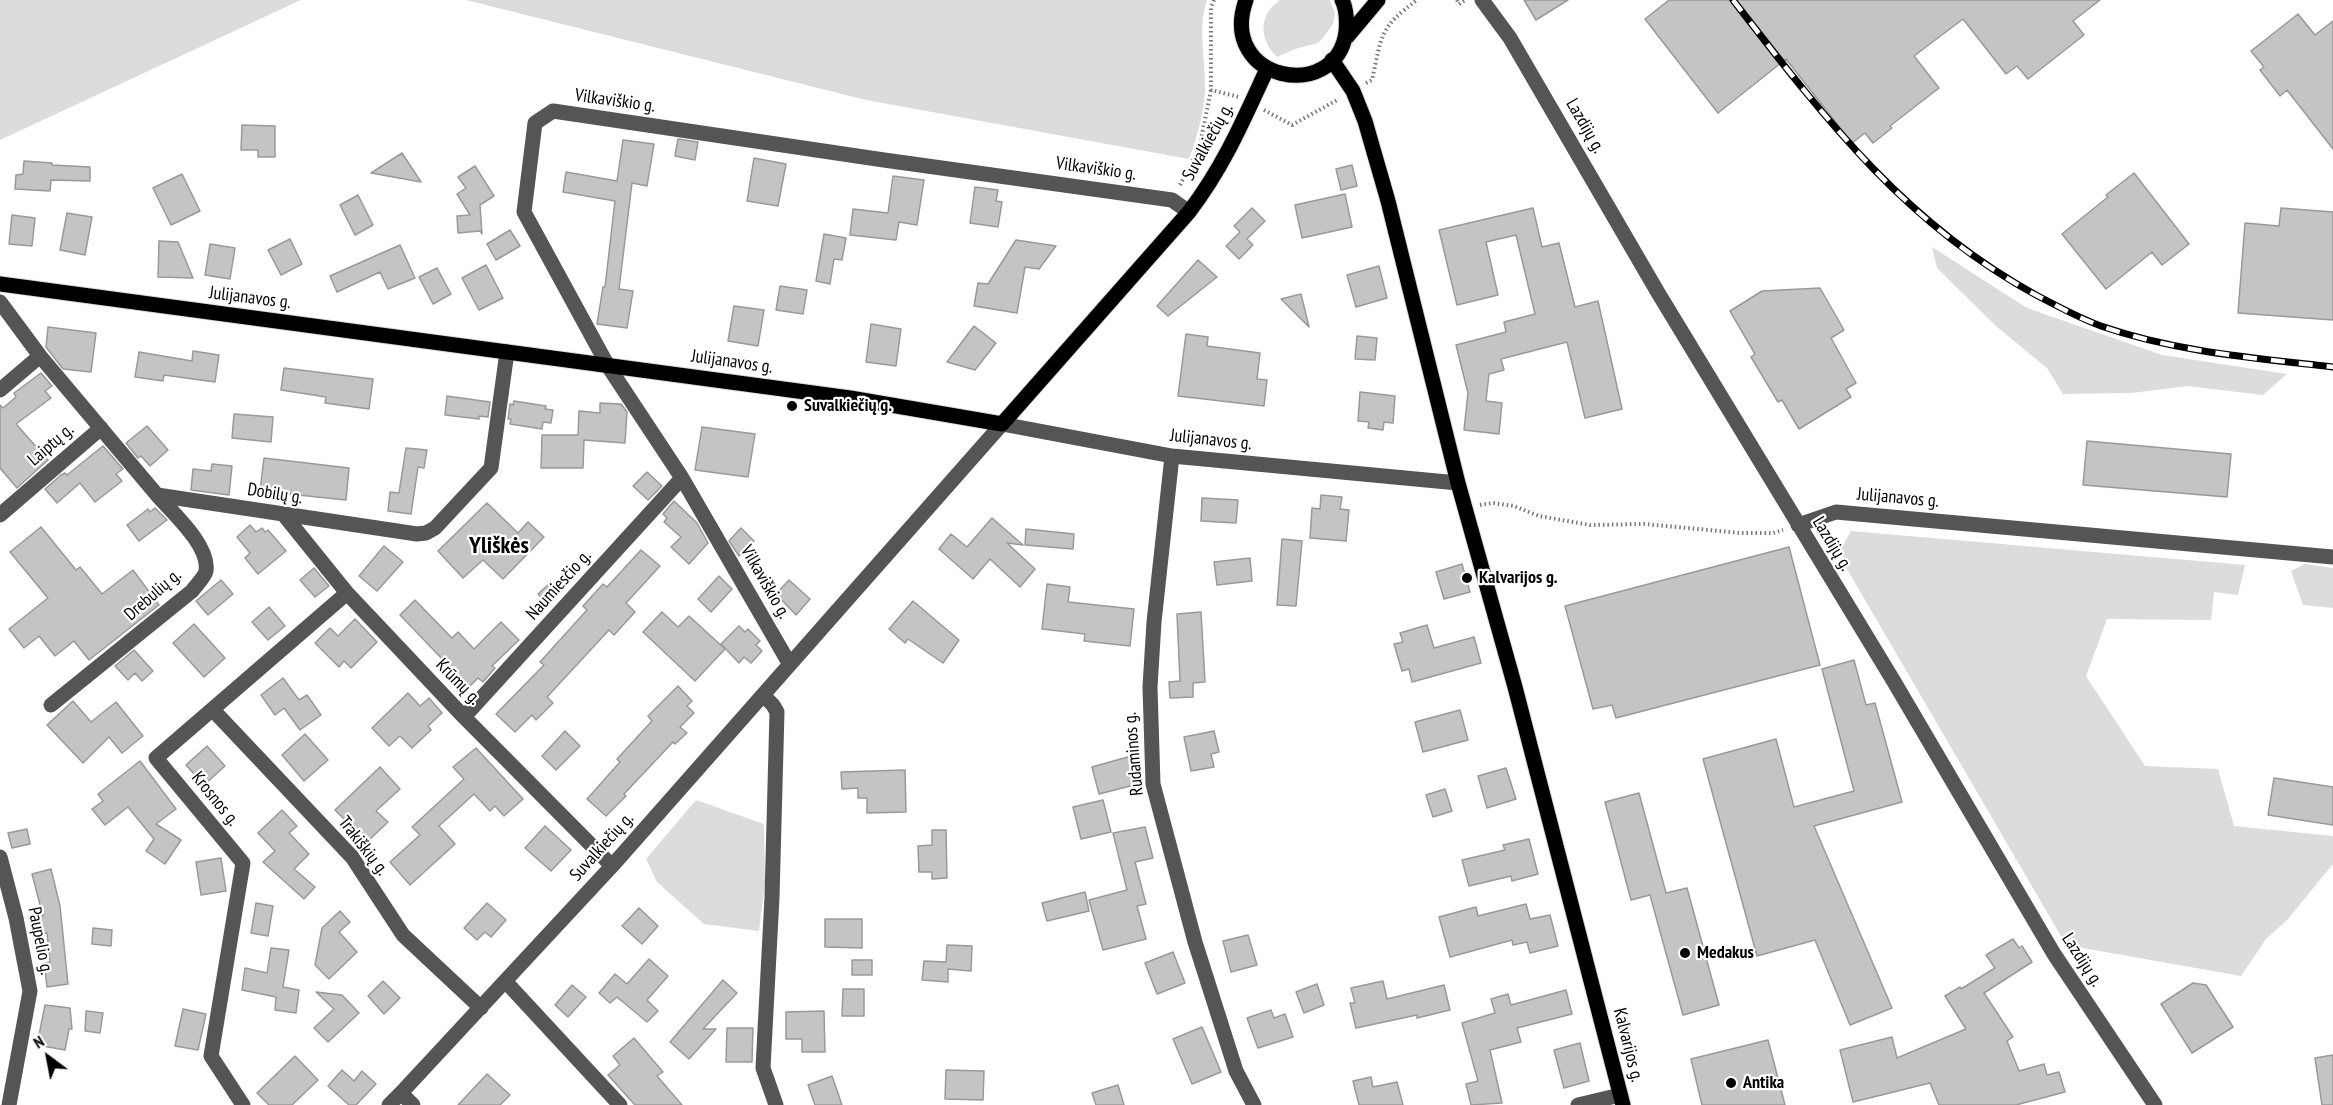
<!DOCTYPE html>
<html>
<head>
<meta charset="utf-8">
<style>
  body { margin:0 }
  #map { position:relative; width:2333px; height:1105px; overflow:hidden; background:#fff; font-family:"PT Sans Narrow",sans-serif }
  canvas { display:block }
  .north { position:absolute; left:18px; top:1027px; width:60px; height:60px; -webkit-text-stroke:4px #fff; paint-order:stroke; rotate:328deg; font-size:16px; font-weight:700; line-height:24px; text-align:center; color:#000 }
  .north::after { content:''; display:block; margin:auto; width:21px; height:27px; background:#000; clip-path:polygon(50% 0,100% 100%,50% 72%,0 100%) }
</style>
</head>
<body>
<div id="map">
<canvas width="2333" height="1105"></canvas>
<div class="north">N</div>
</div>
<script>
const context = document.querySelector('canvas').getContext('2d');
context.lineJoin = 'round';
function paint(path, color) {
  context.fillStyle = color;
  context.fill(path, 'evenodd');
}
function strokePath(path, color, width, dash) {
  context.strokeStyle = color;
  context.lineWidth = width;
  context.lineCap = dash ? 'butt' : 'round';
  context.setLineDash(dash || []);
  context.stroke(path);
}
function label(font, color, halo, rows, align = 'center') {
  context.font = font + ' "PT Sans Narrow",sans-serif';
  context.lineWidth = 4.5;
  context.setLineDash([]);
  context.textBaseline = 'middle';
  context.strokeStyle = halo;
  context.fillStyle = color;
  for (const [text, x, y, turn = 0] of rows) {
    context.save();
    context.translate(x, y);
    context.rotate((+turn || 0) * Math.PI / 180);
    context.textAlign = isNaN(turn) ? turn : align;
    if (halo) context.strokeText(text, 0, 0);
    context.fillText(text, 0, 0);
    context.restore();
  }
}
const green = new Path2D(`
  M0 0H301L0 140Z
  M466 0H1207C1197 28 1206 60 1205 90 1204 112 1197 138 1189 159L866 100Z
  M1280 0H1330L1335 13 1333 24 1323 38 1318 43 1295 49 1277 57C1259 39 1258 15 1280 0Z
  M1932 247 2027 308 2162 355 2287 374 2263 395 2187 386 2132 393 2063 394 2047 368 1997 327 1937 268Z
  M1851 531 2245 565 2238 595 2214 592 2211 620 2107 619 2086 676 2145 766 2218 769 2234 826 2333 836V864L2288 919 2266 939 2241 976 2077 947 2065 943 1844 564 1842 547Z
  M2305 564 2333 568V608L2303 605 2291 571Z
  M696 800 764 824 765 884 759 931 704 924 657 882 646 859Z`);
const building = new Path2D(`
  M1524 0H1568L1536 20Z
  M1669 0H2100L2073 21 2084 35 2028 79 2017 66 2006 74 1963 19 1914 56 1939 88 1890 126 1892 128 1873 143 1865 133 1852 143 1786 59 1718 113 1645 19Z
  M2298 14 2315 35 2333 21V149L2287 90 2280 96 2260 70 2264 67 2251 51Z
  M242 125 275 126V157H258V150H241Z
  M678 139 698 142 695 160 675 156Z
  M623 140 654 144 647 186 632 183 619 289 633 291 627 328 597 324 603 287H605L615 201 563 192 566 172 617 181Z
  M402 153 421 182 371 173Z
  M754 158 786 164 778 206 747 201Z
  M24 161 52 163V165L90 167V181L51 180 50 191 15 189 16 175 23 174Z
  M1352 165 1357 186 1341 190 1336 169Z
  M475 166 494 196 480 205 482 234 480 231 458 233 457 216 470 215 457 194 466 188 458 177Z
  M2134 173 2189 244 2162 265 2152 252 2106 289 2062 234 2108 197 2106 195Z
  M182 174 200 211 171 225 153 188Z
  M893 176 924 180 917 225 899 222 896 240 850 235 853 209 888 213Z
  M975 187 998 190 996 201 1002 202 998 227 970 223Z
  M1345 194 1352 227 1302 238 1295 205Z
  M358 195 373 225 355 235 340 205Z
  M1252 208 1265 221 1247 239 1253 245 1239 259 1226 246 1240 232 1234 226Z
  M1533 208 1542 247 1559 243 1575 307 1598 301 1622 409 1585 418 1567 342 1501 359 1504 370 1489 374 1486 401 1502 403 1499 434 1464 430 1468 393 1456 345 1506 332 1504 322 1535 314 1516 235 1486 242 1498 295 1457 305 1439 230Z
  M2281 208 2333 212V320L2238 313 2245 223 2279 226Z
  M67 213 92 217 85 255 60 250Z
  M12 215 35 218 32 246 9 244Z
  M510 230 520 246 496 260 487 244Z
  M824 234 846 238 842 260 834 259 830 284 816 281Z
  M290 239 302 264 281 275 268 250Z
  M1016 240 1056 246 1039 269 1025 267 1017 313 974 306 978 283 988 284Z
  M159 241 178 242 193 278 158 277Z
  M210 244 235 248 230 279 205 275Z
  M400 245 415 278 388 289 380 272 337 292 330 276Z
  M1198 260 1217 277 1168 316 1157 306Z
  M486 265 503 298 479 310 462 278Z
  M1379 266 1387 298 1356 307 1347 275Z
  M437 268 451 294 433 304 419 277Z
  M780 286 807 290 803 314 776 310Z
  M1820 288 1844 330 1831 338 1856 383 1846 389 1851 397 1799 429 1782 400 1778 402 1751 357 1755 354 1730 311 1762 291Z
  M1301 294 1309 327 1281 299Z
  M734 306 764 310 758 346 728 341Z
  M871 324 901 329 896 366 866 362Z
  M974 326 996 343 975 370 947 362Z
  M48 327 96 333 91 372 63 369 46 347Z
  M1186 334 1208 337 1207 346 1260 353 1257 379 1267 380 1264 406 1178 396Z
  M1357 336 1377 338 1375 360 1355 359Z
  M193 351 219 355 215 382 164 375 163 381 135 377 139 352 192 361Z
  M284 368 373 379 369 409 325 403 326 397 281 390Z
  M41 373 52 386 45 391 51 398 16 424 48 460 17 488 0 468V405L3 408 16 397 14 393Z
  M1360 392 1395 396 1393 423 1384 422 1383 430 1368 428 1369 422 1358 421Z
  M447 396 490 402 488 417 479 416V419L445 415Z
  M514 401 546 406 545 409 553 410 551 423 543 422 542 429 510 424 511 419H508L510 404 513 405Z
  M600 403 621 404 627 412 625 443 584 440 583 468H541L542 435H578L579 411 600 413Z
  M234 414 273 417 271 442 232 438Z
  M147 426 168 450 150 466 141 456 138 458 126 443Z
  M702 427 755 434 748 477 695 470Z
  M2087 441 2231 454 2227 497 2083 485Z
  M103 446 123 469 116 474 122 481 95 502 80 483 57 503 45 489 61 475 65 473 67 475Z
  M406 448 427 450 424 468 418 467 411 514 388 511 390 492 399 493Z
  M264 458 349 468 346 500 260 491Z
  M212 464 232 466 229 495 191 490 193 469 211 471Z
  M647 472 662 486 648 500 633 486Z
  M1321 495 1342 497 1340 509 1349 510 1346 541 1310 538 1312 508 1320 509Z
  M1202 498 1238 500 1236 523 1201 521Z
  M674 501 697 523 708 543 689 564 671 547 681 537 664 522 667 518 663 514Z
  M487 503 518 533 528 522 544 537 503 579 483 560 463 578 438 551Z
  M155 508 167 520 139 541 127 525 148 509 150 512Z
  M992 518 1023 545 1007 543 1035 569 1020 587 990 559 973 579 939 549 951 534 967 547Z
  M250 525 256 532 262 528 265 532 268 530 286 551 258 574 245 558 250 553 237 537Z
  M41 527 76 570 80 567 102 594 133 570 159 605 89 660 74 641 55 656 39 636 24 648 9 629 48 598 10 552Z
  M741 528 754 541 739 556 729 541Z
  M1026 529 1074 534 1073 549 1025 545Z
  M1282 539 1302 541 1296 606 1277 605Z
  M384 546 403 562 377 591 359 576Z
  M1789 547 1820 665 1616 718 1612 705 1593 709 1565 606Z
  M641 550 660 566 626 603 635 612 614 635 609 630 547 697 553 703 536 720 532 715 515 732 496 714 544 665 540 662 587 610 583 606 603 584 607 587Z
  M1250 558 1252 581 1217 585 1214 562Z
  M1462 564 1470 592 1444 599 1436 572Z
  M314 568 329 586 315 597 300 580Z
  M719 576 732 589 711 612 698 599Z
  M221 580 233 594 208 615 196 601Z
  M789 580 810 599 796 615 776 594Z
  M550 583 560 593 549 605 538 594Z
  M1047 584 1070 587 1068 602 1134 609 1130 646 1084 641 1085 634 1042 629Z
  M415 600 452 638 458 632 474 649 501 622 519 640 492 666 495 668 483 682 478 678 469 687 400 615Z
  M913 601 959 640 943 663 908 639 905 643 889 629Z
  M269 607 285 626 268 640 252 622Z
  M662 612 678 627 689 616 725 649 695 681 643 632Z
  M1201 612 1205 682 1193 683V697L1170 698 1169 682 1180 681 1177 614Z
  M355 619 377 642 351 668 344 661 339 667 315 643 330 628 338 636Z
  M194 624 225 658 204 677 173 643Z
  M1427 625 1434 648 1474 637 1481 663 1412 682 1409 669 1402 671 1394 644 1403 642 1400 633Z
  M739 626 745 632 748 629 760 641 756 645 762 651 751 663 744 657 739 663 721 644Z
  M134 650 153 671 142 681 135 673 128 680 115 666Z
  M1854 660 1866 705 1875 703 1902 802 1814 826 1892 1008 1850 1025 1815 940 1757 956 1703 759 1776 739 1794 807 1854 791 1822 669Z
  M283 678 299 700 307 695 321 715 300 730 284 708 275 715 261 695Z
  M678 686 692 701 687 706 694 713 680 727 687 733 675 744 673 742 624 794 626 796 606 816 587 799 620 762 617 759 652 721 648 716Z
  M408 693 420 706 429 698 442 713 428 726 431 730 412 748 400 736 389 746 372 728Z
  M73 701 91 722 116 702 143 736 122 753 109 737 83 763 47 725Z
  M1460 710 1468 740 1423 752 1415 722Z
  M565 731 580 746 556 770 542 756Z
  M1214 731 1219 752 1211 754 1214 767 1191 771 1184 737Z
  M305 734 328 760 304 781 282 755Z
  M207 746 225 766 204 785 186 765Z
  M476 748 523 799 504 816 495 806 490 811 474 794 439 826 455 844 410 885 390 862 420 835 412 827 464 779 453 767Z
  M1135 755 1142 783 1099 794 1092 767Z
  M140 761 176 809 156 824 181 840 165 864 146 851 154 839 128 807 105 825 92 809 103 801 98 794Z
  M380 767 400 789 376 811 388 822 367 842 335 810Z
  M1506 768 1516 799 1487 808 1478 776Z
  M905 770 906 812 867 813V798H858V788L842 789 841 772Z
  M2274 778 2333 787V825L2268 815Z
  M1445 789 1452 811 1433 817 1426 795Z
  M1639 793 1666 893 1687 888 1719 1005 1683 1015 1650 895 1631 900 1605 802Z
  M1103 800 1111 832 1081 839 1073 807Z
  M282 810 297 826 289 833 309 854 294 869 315 887 304 899 263 862 275 851 258 833Z
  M545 826 571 850 551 871 525 848Z
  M1145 827 1153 858 1135 862 1146 904 1137 906 1146 939 1103 950 1089 900 1127 890 1113 833Z
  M27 829 30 844 12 848 8 833Z
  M932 830H946L947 878 932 879V872H919L918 846 932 845Z
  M1529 839 1538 874 1512 881 1511 876 1469 886 1462 860 1505 850 1503 845Z
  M221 858 226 891 201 895 196 862Z
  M51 869 60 906 68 984 47 987 44 963 50 962 47 933 34 934 32 917 43 916 32 874Z
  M1085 892 1089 911 1047 921 1042 903Z
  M256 903 273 906 268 936 251 933Z
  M487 903 506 920 491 937 485 932 477 940 464 928Z
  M1526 904 1530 919 1550 915 1558 946 1530 953 1527 942 1513 945 1512 940 1450 957 1439 917 1476 907 1478 916Z
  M639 908 658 926 642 944 622 926Z
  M340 911 350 922 339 932 357 952 329 979 315 965 322 928Z
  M825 919H862V948L825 947Z
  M93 928 112 930 111 946 92 944Z
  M1248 935 1257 965 1231 972 1223 941Z
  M2013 939 2019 948 2022 946 2032 962 1984 993 2013 1037 2007 1041 2019 1071 2044 1064 2047 1075 2059 1072 2065 1092 2016 1105H1939L1930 1083 1853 1102 1840 1050 1892 1037 1897 1058 1966 1029 1945 996 1960 987 1961 989 1995 968 1986 955Z
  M947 945 972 946 971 971 948 969V982L922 980 924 961 946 962Z
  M271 948 289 950 283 987 299 990 296 1013 275 1010 276 997 242 990 245 968 267 973Z
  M1173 952 1185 983 1157 994 1145 963Z
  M649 959 668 976 647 1000 658 1011 647 1022 617 997 610 1003 599 993 615 974 627 984Z
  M852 960H872V975H852Z
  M723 980 737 993 703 1029H716L689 1059 670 1042Z
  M383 981 400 998 384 1014 368 996Z
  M1383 981 1387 999 1444 985 1450 1010 1417 1018V1015L1356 1028 1350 1003H1355L1351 988Z
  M2193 983 2206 985 2233 1027 2192 1053 2161 1004Z
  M1317 984 1324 1005 1304 1013 1296 992Z
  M572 985 586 997 568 1017 555 1005Z
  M843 989H864V1016H842Z
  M1566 990 1572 1014 1517 1028 1521 1042 1490 1050 1502 1103 1471 1105 1466 1084 1478 1081 1462 1023 1495 1013 1491 999 1508 994 1511 1005Z
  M316 992 342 995 359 1013 328 1042 314 1028 334 1009Z
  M45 1005 70 1008 72 1029H69L65 1050 37 1045Z
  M183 1009 206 1014 198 1050 175 1046Z
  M1271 1010 1274 1018 1285 1014 1293 1037 1258 1048 1247 1018Z
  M86 1011 103 1013 100 1033 85 1031Z
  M824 1011 825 1052H802V1039H786V1012Z
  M1202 1027 1221 1072 1192 1084 1173 1039Z
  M727 1028H753L752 1062H726Z
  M634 1038 663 1072 657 1076 682 1105H635L608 1075 620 1065 613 1056Z
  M1768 1040 1785 1105H1702L1691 1059Z
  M1580 1043 1589 1081 1564 1088 1554 1050Z
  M2333 1055V1105H2322L2315 1058Z
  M295 1056 318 1080 292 1105H269L257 1093Z
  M342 1070 354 1081 362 1071 376 1084 356 1105H349L328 1086Z
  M946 1070 984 1071 983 1100 945 1099Z
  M487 1074 510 1095 500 1105H458Z
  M832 1076 842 1105H815L808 1085Z
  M1371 1077 1373 1087 1397 1082 1403 1105H1359L1353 1081Z
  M1118 1085 1124 1105H1096L1092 1093Z`);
const path = new Path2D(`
  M1214 0 1211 7V90L1239 97
  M1457 0 1459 4 1465 0
  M1366 83 1372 80C1382 35 1379 28 1417 0
  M1264 110 1292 125 1339 99
  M1180 185 1199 149 1211 90
  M1480 505 1493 503 1514 506 1539 516 1590 525 1644 524 1741 533H1773L1783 530`);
const minor = new Path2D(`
  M1482 0 1510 38 1657 291 1893 680 2054 954 2155 1105
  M0 302 40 356 157 495 417 534 426 533 435 528 491 468 507 352
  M0 390 40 356
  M1172 456 1154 622 1150 687 1153 784 1195 942 1236 1071 1254 1105
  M0 515 101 428
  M284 515 347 593 464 717 612 866
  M1798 525 1836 512 2333 557
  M789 663 682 478 608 366 524 212 535 123 553 111 884 160 1172 200 1189 212
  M763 695 773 705 777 712 772 897 763 1068 776 1105
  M51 705 192 591C196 585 205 577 206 571 210 546 173 513 157 495
  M213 710 352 857 403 935 481 1008
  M464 717 682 478
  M0 857 16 918 30 991 9 1105
  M506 982 620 1105
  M401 1093 612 866 1002 424 1172 456 1458 483
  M243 1105 211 1056 243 863 156 758 347 593
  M389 1105 401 1093 413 1105
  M1578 1105 1620 1095`);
const major = new Path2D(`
  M1246 0C1217 81 1336 104 1346 32 1347 21 1347 10 1342 0
  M1347 37 1378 0
  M1332 60 1353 91 1365 121 1388 201 1458 483 1515 687 1623 1105
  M0 284 850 398 1002 424 1189 212C1224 166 1243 121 1267 69`);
const rail = new Path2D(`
  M1733 0C1823 116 1904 223 2036 295 2057 306 2079 318 2101 326 2176 352 2255 358 2333 367`);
const markers = [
  [792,406,6,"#000"],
  [1467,578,6,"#000"],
  [1685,953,6,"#000"],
  [1731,1083,6,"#000"]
];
const streetNames = [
  ["Vilkaviškio g.",615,101,8],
  ["Lazdijų g.",1585,126,60],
  ["Suvalkiečių g.",1208,142,-61],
  ["Vilkaviškio g.",1096,169,8],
  ["Julijanavos g.",250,298,7],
  ["Julijanavos g.",732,362,8],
  ["Julijanavos g.",1211,440,6],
  ["Laiptų g.",51,445,-41],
  ["Dobilų g.",275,494,9],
  ["Julijanavos g.",1898,498,5],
  ["Lazdijų g.",1832,544,59],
  ["Vilkaviškio g.",765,582,60],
  ["Naumiesčio g.",559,585,-48],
  ["Drebulių g.",153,595,-41],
  ["Krūmų g.",458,682,46],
  ["Rudaminos g.",1134,754,-95],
  ["Krosnos g.",215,799,51],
  ["Trakiškių g.",363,846,52],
  ["Suvalkiečių g.",602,847,-48],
  ["Paupelio g.",40,941,79],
  ["Lazdijų g.",2082,960,57],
  ["Kalvarijos g.",1628,1045,76]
];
const poiNames = [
  ["Suvalkiečių g.",804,406],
  ["Kalvarijos g.",1479,578],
  ["Medakus",1697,953],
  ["Antika",1743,1083]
];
const districtNames = [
  ["Yliškės",499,546]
];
paint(green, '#dcdcdc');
paint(building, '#c4c4c4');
strokePath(building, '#999', 1.5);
strokePath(major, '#dbdbdb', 17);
strokePath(path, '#777', 4, [1.5, 3]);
strokePath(minor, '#555', 15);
strokePath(major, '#000', 15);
strokePath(rail, '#000', 7);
strokePath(rail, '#fff', 4.5, [14]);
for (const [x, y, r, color] of markers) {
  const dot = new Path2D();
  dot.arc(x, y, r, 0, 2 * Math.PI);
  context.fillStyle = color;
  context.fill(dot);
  strokePath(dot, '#fff', 2);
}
label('18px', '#000', '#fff', streetNames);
label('bold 18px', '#000', '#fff', poiNames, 'left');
label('bold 24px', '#000', '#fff', districtNames);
</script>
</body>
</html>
